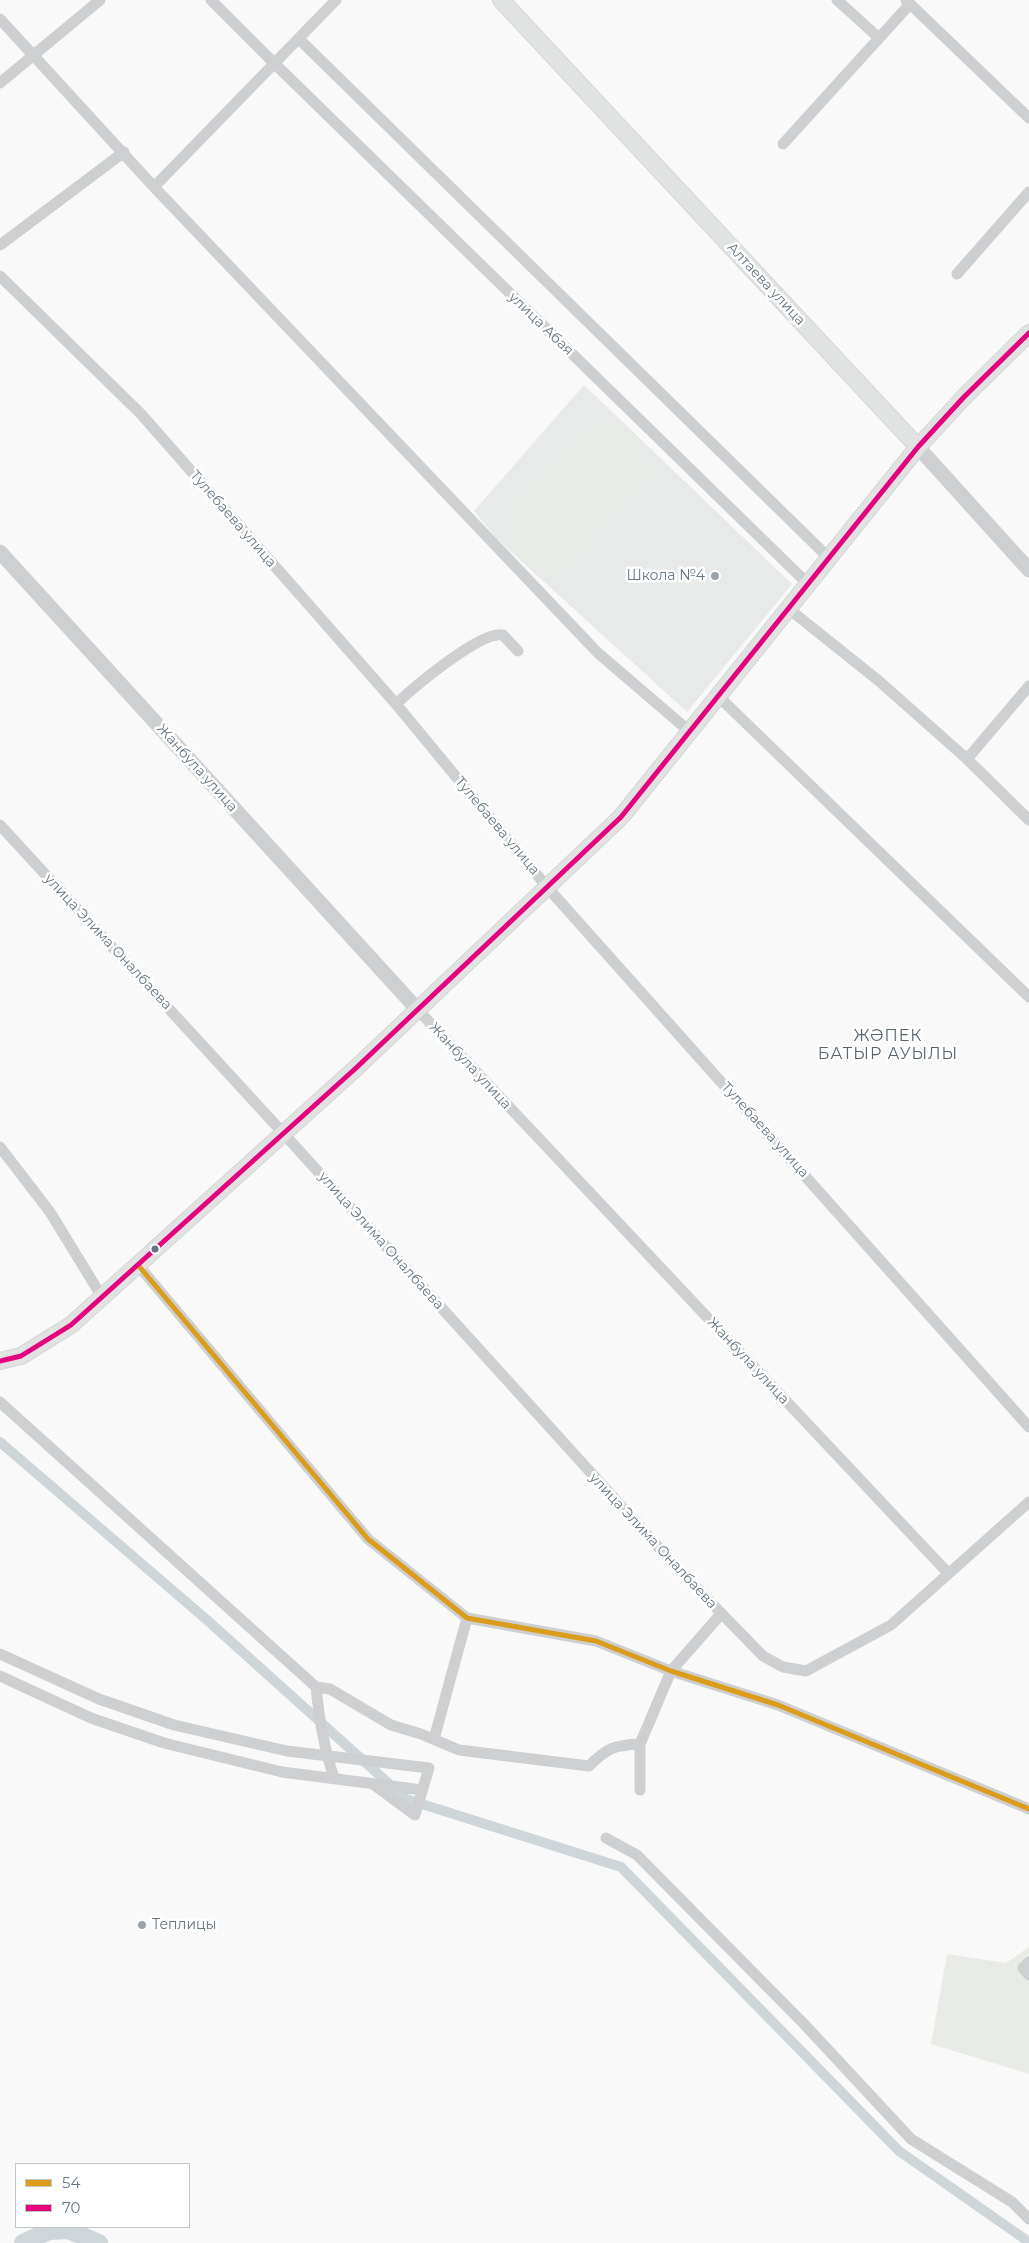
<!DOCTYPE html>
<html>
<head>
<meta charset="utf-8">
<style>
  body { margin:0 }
  #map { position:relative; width:1029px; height:2243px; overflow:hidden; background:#f9f9f9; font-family:Montserrat,sans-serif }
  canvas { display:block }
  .legend { position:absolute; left:15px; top:2163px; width:175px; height:65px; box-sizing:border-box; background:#fff; border:1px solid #c1c8cd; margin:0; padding:6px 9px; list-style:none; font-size:15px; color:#657683 }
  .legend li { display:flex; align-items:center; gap:10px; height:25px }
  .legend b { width:25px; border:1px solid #c1c8cd }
</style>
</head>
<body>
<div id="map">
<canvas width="1029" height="2243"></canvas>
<ul class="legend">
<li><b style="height:6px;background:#da9c1a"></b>54</li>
<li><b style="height:6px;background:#e5007d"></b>70</li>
</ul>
</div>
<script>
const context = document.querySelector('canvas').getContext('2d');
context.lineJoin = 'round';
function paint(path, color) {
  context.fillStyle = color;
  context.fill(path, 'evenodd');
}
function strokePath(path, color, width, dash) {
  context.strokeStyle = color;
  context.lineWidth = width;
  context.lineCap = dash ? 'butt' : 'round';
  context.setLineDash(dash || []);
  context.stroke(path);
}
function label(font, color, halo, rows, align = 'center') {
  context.font = font + ' Montserrat,sans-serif';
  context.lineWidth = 5;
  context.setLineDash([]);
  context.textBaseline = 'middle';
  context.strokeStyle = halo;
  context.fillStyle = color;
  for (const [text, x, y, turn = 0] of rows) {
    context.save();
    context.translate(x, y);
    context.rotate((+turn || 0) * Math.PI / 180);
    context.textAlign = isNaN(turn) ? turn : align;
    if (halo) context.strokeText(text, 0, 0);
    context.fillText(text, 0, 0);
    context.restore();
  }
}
const built = new Path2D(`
  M584 385 792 584 687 712 497 539 474 511Z`);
const green = new Path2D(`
  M602 424C608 425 615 426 621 428 641 438 649 462 647 482L560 572H537L524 563 511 546 506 530 510 510 585 427Z
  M1029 1947V2074L931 2044 947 1954 1006 1963Z`);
const canal = new Path2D(`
  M0 1442 207 1620 406 1799 621 1867 899 2151 1029 2242`);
const river = new Path2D(`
  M23 2243 49 2231 68 2230 99 2243`);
const minor = new Path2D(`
  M211 0 275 64 808 584
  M837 0 879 38
  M906 0 1029 118
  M0 19 154 187 598 653 689 731
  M299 39 829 558
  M0 83 100 0
  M783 144 910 4
  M154 187 336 0
  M0 245 124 152
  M957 274 1029 192
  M0 276 141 414 396 704 547 887 1029 1427
  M789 609 879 681 967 759 1029 820
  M718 696 1029 997
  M396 704C413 688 481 630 503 635L518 651
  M967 759 1029 686
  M0 825 284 1134 680 1571 763 1656 783 1667 806 1671 891 1625 1029 1502
  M418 1010 948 1573
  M0 1147 50 1212 102 1297
  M138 1265 368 1539 467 1618 596 1641 671 1671 778 1705 1029 1809
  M0 1402 316 1687C319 1718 324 1748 334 1778
  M0 1654 99 1699 174 1725 287 1751 429 1768 415 1815 373 1784
  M0 1676 91 1718 164 1743 282 1772 422 1790
  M316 1687 330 1689 391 1725 421 1734 459 1750 589 1766C607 1748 614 1745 640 1744
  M434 1739 467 1618
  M640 1790V1744L671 1671 721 1614
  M606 1838 637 1855 805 2025 911 2139 1012 2202 1029 2219
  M1029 1962 1023 1968 1029 1975`);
const tertiary = new Path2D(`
  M918 447 1029 570
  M0 552 418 1010`);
const secondary = new Path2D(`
  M501 0 918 447
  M0 1361 21 1356 71 1325 356 1068 621 817 918 447 964 397 1029 333`);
const bus1 = new Path2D(`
  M138 1265 368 1539 467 1618 596 1641 671 1671 778 1705 1029 1809`);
const bus2 = new Path2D(`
  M0 1361 21 1356 71 1325 356 1068 621 817 918 447 964 397 1029 333`);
const markers = [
  [715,576,5,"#99a4ac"],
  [155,1249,4.5,"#657683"],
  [142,1925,5,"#99a4ac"]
];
const streetNames = [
  ["Алтаева улица",766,284,47],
  ["улица Абая",541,324,44],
  ["Тулебаева улица",233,519,49],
  ["Жанбула улица",197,768,48],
  ["Тулебаева улица",497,826,50],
  ["улица Элима Оналбаева",108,942,47],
  ["Жанбула улица",470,1066,47],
  ["Тулебаева улица",765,1130,48],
  ["улица Элима Оналбаева",381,1241,48],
  ["Жанбула улица",748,1361,47],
  ["улица Элима Оналбаева",653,1541,47]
];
const poiNames = [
  ["Школа №4",705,576],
  ["Теплицы",152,1925,"left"]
];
const quarterNames = [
  ["ЖӘПЕК",888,1036],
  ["БАТЫР АУЫЛЫ",888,1054]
];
paint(built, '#e8e9e9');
paint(green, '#e8ebe6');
strokePath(canal, '#ced6d9', 10);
strokePath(river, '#ced6d9', 18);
strokePath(secondary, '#d5d6d7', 18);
strokePath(minor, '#cecfd0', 11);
strokePath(tertiary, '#cecfd0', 15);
strokePath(secondary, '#e1e2e2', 16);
strokePath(bus1, '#da9c1a', 5);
strokePath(bus2, '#e5007d', 5);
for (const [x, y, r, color] of markers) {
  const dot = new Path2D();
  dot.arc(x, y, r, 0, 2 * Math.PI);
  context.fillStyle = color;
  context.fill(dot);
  strokePath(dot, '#fff', 2);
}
label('14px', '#657683', '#fff', streetNames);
label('14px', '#657683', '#fff', poiNames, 'right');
context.letterSpacing = '1px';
label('16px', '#57646e', '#fff', quarterNames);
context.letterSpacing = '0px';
</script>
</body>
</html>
